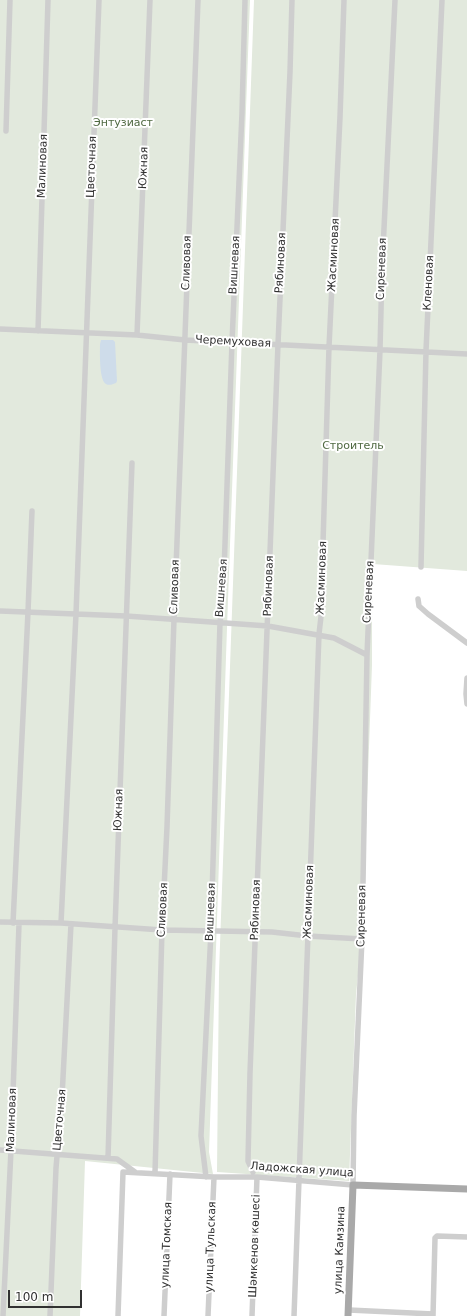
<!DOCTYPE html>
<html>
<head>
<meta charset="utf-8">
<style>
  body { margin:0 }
  #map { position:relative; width:467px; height:1316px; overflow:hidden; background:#fff; font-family:"DejaVu Sans",sans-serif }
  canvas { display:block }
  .scale { position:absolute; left:8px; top:1290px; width:74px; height:18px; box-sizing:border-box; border:2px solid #313131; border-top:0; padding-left:5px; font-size:12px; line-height:14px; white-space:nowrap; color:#313131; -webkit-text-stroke:3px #fff; paint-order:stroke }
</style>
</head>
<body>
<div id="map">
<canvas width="467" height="1316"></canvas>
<div class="scale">100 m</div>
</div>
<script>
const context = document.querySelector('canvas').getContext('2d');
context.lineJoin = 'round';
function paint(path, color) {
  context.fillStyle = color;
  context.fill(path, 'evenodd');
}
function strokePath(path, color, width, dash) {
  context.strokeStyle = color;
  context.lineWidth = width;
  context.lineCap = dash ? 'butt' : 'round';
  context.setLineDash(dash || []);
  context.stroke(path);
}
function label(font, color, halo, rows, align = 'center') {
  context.font = font + ' "DejaVu Sans",sans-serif';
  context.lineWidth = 4;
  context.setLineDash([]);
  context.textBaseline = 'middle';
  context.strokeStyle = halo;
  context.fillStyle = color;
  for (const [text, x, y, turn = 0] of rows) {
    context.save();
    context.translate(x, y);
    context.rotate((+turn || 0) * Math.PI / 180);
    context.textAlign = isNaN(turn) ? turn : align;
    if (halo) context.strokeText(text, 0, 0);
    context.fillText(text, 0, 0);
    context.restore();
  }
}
const green = new Path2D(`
  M0 0H250L228 599 209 1152 213 1174 85 1161 80 1316H0Z
  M254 0H467V571L373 564 372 624V665L362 939 356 994 349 1181 217 1172 219 972Z`);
const water = new Path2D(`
  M101 340H113L115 342 117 381 116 383C113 384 109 386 106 384 99 380 100 352 100 344Z`);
const minor = new Path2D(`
  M6 131 10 0
  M0 329 137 335 185 340 467 354
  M38 331 48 0
  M137 335 150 0
  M421 567 426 351 442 0
  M418 599 419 606 428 614 467 643
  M0 611 126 616 268 626 334 638 367 655
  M467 678 466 694 467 704
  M0 922 61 923 162 930 272 932 308 936 362 939
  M13 923 28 612 32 511
  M61 923 76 614 99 0
  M0 1150 117 1159 135 1172
  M108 1158 115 928 132 463
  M253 1172 248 1161 250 1073 278 344 290 72 292 0
  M155 1173 162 930 167 827 174 619 198 0
  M206 1177 201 1136 211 931 220 622 223 601 232 342 242 113 245 0
  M349 1310 433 1314
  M3 1316 11 1150 19 924
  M50 1316 56 1168 62 1097 71 924
  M118 1316 123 1172 214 1177H257L353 1185 354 1116 362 939 367 655 380 350 382 270 395 0
  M164 1316 170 1174
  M208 1316 214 1177
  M252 1316 257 1177
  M294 1316 319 634 323 599 322 576 329 347 340 117 344 0
  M433 1316 435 1238 437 1236 467 1237`);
const major = new Path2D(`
  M348 1316 353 1185 467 1189`);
const parkNames = [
  ["Энтузиаст",123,123],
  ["Строитель",353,446]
];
const streetNames = [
  ["Малиновая",43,166,-88],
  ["Цветочная",92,167,-88],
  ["Южная",144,168,-88],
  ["Жасминовая",334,255,-87],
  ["Сливовая",187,263,-88],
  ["Рябиновая",281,263,-87],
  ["Вишневая",235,265,-87],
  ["Сиреневая",382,269,-88],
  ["Кленовая",429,283,-87],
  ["Черемуховая",233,342,3],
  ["Жасминовая",322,578,-88],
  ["Рябиновая",269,586,-88],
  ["Сливовая",175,587,-88],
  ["Вишневая",222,588,-86],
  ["Сиреневая",369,592,-87],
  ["Южная",119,810,-88],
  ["Жасминовая",309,902,-88],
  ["Сливовая",163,910,-87],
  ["Рябиновая",256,910,-88],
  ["Вишневая",211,912,-88],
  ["Сиреневая",362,916,-89],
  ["Малиновая",12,1120,-88],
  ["Цветочная",60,1120,-85],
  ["Ладожская улица",302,1170,4],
  ["улица Томская",167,1245,-88],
  ["Шәмкенов көшесі",255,1246,-88],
  ["улица Тульская",211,1247,-88],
  ["улица Камзина",340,1250,-88]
];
paint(green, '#e2e9dd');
paint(water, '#cedcea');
strokePath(minor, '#cecece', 5.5);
strokePath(major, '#a9a9a9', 7);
label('11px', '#4f6941', '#fff', parkNames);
label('11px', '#313131', '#fff', streetNames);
</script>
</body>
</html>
